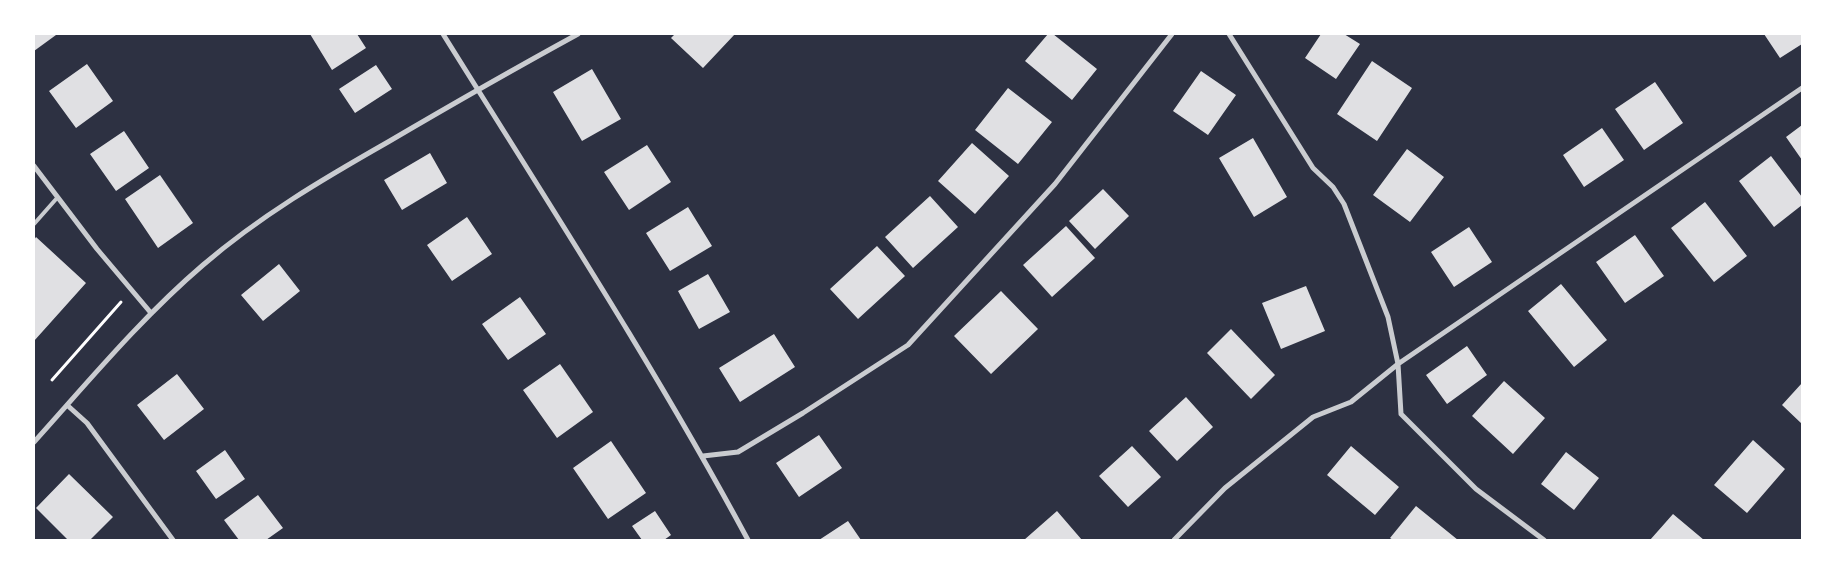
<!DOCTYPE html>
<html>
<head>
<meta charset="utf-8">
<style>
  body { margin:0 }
  #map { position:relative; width:1836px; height:574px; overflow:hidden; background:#2d3142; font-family:"Fira Sans Condensed",sans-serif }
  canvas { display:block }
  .frame { position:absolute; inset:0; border:35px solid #fff; pointer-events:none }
</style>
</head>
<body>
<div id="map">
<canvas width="1836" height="574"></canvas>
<div class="frame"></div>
</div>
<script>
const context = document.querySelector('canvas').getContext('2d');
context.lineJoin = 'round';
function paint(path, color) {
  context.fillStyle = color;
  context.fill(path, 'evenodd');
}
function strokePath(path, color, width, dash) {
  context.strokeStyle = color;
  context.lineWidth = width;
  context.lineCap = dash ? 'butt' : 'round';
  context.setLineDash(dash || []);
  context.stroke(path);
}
const building = new Path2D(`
  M34 34H55L56 35 34 51Z
  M310 34H357L366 48 332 70Z
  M675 34H735L703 68 671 38Z
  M1048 34H1053L1097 69 1072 100 1025 61Z
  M1321 34H1344L1360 44 1336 79 1305 58Z
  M1764 34H1802V44L1780 58Z
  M1372 61 1412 88 1377 141 1337 114Z
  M87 64 113 101 76 128 49 91Z
  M376 65 392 89 355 113 339 89Z
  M592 69 621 119 582 141 553 92Z
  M1201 71 1236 95 1208 135 1173 111Z
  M1655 82 1683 123 1644 150 1615 109Z
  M1008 88 1052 122 1018 164 975 130Z
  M1802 125V160L1786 137Z
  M1602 128 1624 160 1584 187 1563 155Z
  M124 131 149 168 116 191 90 154Z
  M1253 138 1287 197 1254 217 1219 158Z
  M972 143 1009 176 975 214 938 181Z
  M647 145 671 182 629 210 604 172Z
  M1407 149 1444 177 1410 222 1373 195Z
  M430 153 447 183 402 210 384 180Z
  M1771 156 1802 197V205L1774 227 1739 181Z
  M160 175 193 223 158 248 125 199Z
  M1103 189 1129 216 1095 249 1069 221Z
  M930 196 958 227 913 268 885 237Z
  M1705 202 1747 256 1714 282 1671 228Z
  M688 207 712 246 670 271 646 233Z
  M467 217 492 254 452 281 427 245Z
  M1066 226 1095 258 1052 297 1023 265Z
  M1469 227 1492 262 1454 287 1431 252Z
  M1635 235 1664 276 1625 303 1596 262Z
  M36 237 86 283 34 341V240Z
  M877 246 905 276 858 319 830 289Z
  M279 264 300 291 263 321 241 295Z
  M708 274 730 312 699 329 678 291Z
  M1561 284 1607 340 1574 367 1528 311Z
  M1306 286 1325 331 1281 349 1262 303Z
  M1001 291 1038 329 991 374 954 336Z
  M520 297 546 334 508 360 482 324Z
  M1231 329 1275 375 1251 399 1207 353Z
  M774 334 795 367 740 402 719 368Z
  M1467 346 1487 375 1447 404 1426 375Z
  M560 364 593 412 557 438 523 390Z
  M177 374 204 409 164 440 137 405Z
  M1504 381 1545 418 1513 454 1472 416Z
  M1802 383V424L1782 405Z
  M1186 397 1213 427 1177 461 1149 431Z
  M819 435 842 468 799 497 776 463Z
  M1753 440 1785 469 1747 513 1714 485Z
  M611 441 646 493 608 519 573 468Z
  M1132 446 1161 477 1128 507 1099 476Z
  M1351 446 1399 487 1375 515 1327 475Z
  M225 450 245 479 216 499 196 471Z
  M1566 452 1599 478 1574 510 1541 484Z
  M69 474 113 517 90 540H68L36 508Z
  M258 495 283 528 266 540H239L224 520Z
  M1416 506 1458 540H1393L1390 538Z
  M655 511 671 535 664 540H642L632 526Z
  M1057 511 1082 540H1024Z
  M1673 514 1704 540H1650Z
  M848 521 861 540H819Z`);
const path = new Path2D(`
  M52 380 121 302`);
const service = new Path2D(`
  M34 224 57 198`);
const minor = new Path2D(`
  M443 34C547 201 655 367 748 540
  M1229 34 1313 168 1333 187 1344 204 1388 317 1398 364 1401 414 1476 489 1544 540
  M34 166 97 249 151 313
  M67 405 87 423 173 540
  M34 442C88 382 141 318 203 265 260 216 323 179 388 142 451 105 514 69 578 34
  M703 456 738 452 803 413 908 345 1055 184 1172 34
  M1174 540 1225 488 1313 417 1351 402 1398 364 1802 88`);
paint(building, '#e0e0e3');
strokePath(path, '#fff', 3);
strokePath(service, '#caccd0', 4);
strokePath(minor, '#caccd0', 5);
</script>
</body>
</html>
